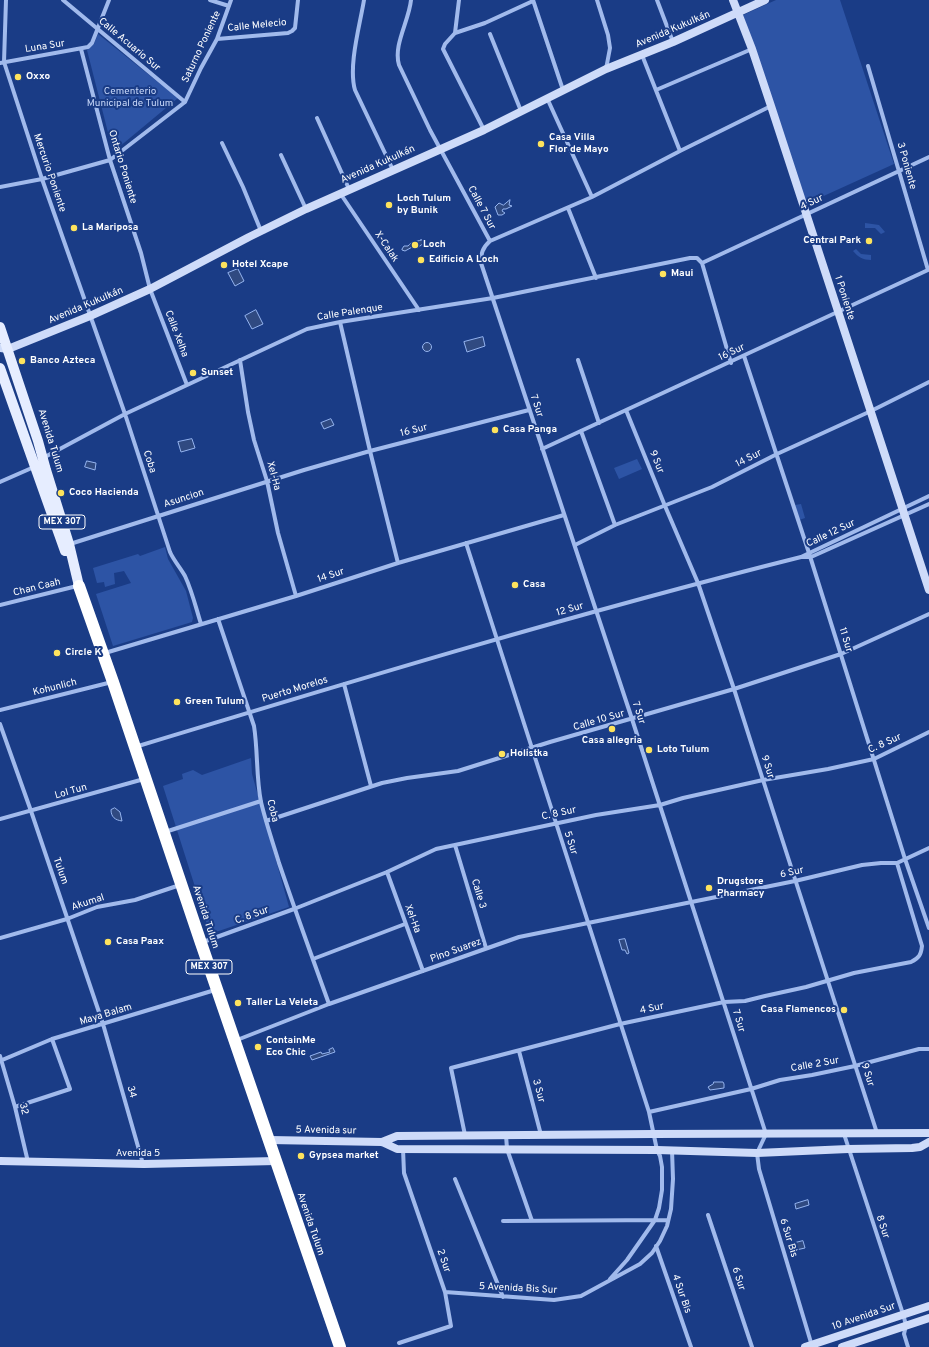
<!DOCTYPE html>
<html>
<head>
<meta charset="utf-8">
<style>
  body { margin:0 }
  canvas { display:block; background:#1a3c86 }
</style>
</head>
<body>
<canvas width="929" height="1347"></canvas>
<script>
const context = document.querySelector('canvas').getContext('2d');
context.lineJoin = 'round';
function paint(path, color) {
  context.fillStyle = color;
  context.fill(path, 'evenodd');
}
function strokePath(path, color, width, dash) {
  context.strokeStyle = color;
  context.lineWidth = width;
  context.lineCap = dash ? 'butt' : 'round';
  context.setLineDash(dash || []);
  context.stroke(path);
}
function label(font, color, halo, rows, align = 'center') {
  context.font = font + ' Overpass,sans-serif';
  context.lineWidth = 4;
  context.setLineDash([]);
  context.textBaseline = 'middle';
  context.strokeStyle = halo;
  context.fillStyle = color;
  for (const [text, x, y, turn = 0] of rows) {
    context.save();
    context.translate(x, y);
    context.rotate((+turn || 0) * Math.PI / 180);
    context.textAlign = isNaN(turn) ? turn : align;
    if (halo) context.strokeText(text, 0, 0);
    context.fillText(text, 0, 0);
    context.restore();
  }
}
const green = new Path2D(`
  M776 0H840L894 164 806 204 743 15Z
  M98 34 178 98 113 152 87 50 94 44Z
  M865 223 879 225 885 232 881 234 875 228H865Z
  M856 249 861 254 871 255V260C863 260 858 257 853 251Z
  M637 459 642 469 619 479 614 468Z
  M801 504 805 518 799 520 795 505Z
  M165 547 168 559 186 591 193 618 192 622 113 646 96 594 131 583 124 571 114 573 115 584 105 587 104 582 97 583 93 568 138 554 140 556Z
  M251 758 252 774 289 907 210 934 163 786 183 779 182 774 193 770 202 775Z`);
const water = new Path2D(`
  M510 200 509 205 512 206 506 209H503L502 211 505 213 502 215H498L495 207 499 203 503 205Z
  M421 240H424L425 242 420 246H414L405 251 402 250V249L404 246H408C412 241 416 242 421 240Z
  M238 269 244 281 235 286 228 273Z
  M256 310 263 324 252 329 245 316Z
  M483 337 485 346 467 352 464 342Z
  M422.5 347a4.5 4.5 0 1 1 9 0a4.5 4.5 0 1 1-9 0Z
  M331 419 334 425 324 429 321 423Z
  M192 439 195 448 181 452 178 442Z
  M87 461 96 463 95 470 85 467Z
  M115 808 120 812 122 821C115 820 111 817 111 810Z
  M625 939 629 953 627 954 625 950H622L619 940Z
  M333 1048 335 1052 312 1060 310 1056 321 1052 322 1054 330 1052 329 1050Z
  M714 1082H723L724 1084V1088L710 1090 708 1087 713 1084Z
  M808 1200 809 1205 796 1209 795 1204Z
  M803 1241 805 1248 796 1250 795 1243Z`);
const street = new Path2D(`
  M6 0 4 62 42 179 125 414 170 552C174 561 180 567 185 576 192 591 196 608 201 624
  M63 0 185 102
  M210 0 229 6
  M364 0C360 25 348 66 355 90L393 170
  M411 0C409 21 393 45 399 65L430 130 490 241
  M533 0 563 90
  M597 0 608 35 610 48 606 69
  M657 0 673 42
  M455 33 459 0
  M490 34 521 111
  M217 39 288 33 292 31 295 28 298 0
  M81 49 110 160 141 253 150 289 187 385
  M642 55 680 151
  M0 63 88 47 92 43 109 0
  M656 90 752 49
  M547 98 592 197
  M771 106 680 151 592 197 490 241C482 248 481 254 481 263L632 719 766 1134 757 1153 759 1169 812 1346
  M317 118 349 189
  M484 130 443 49 445 44 455 33 485 23 533 1
  M222 143 243 187 261 231
  M281 155 306 209
  M0 187 42 179 110 160 185 102 201 68 217 39 231 0
  M340 193 419 310
  M568 208 596 278
  M702 263 929 157
  M340 322 370 451 398 563
  M744 356 809 553 905 859 929 928
  M240 360 248 412 254 440 267 481 278 533 296 596
  M578 360 599 423
  M626 410 665 506 698 583 734 689 763 780 877 1133
  M581 431 615 525
  M542 449 928 270 868 66
  M43 458 125 414 307 329 340 322 493 298 690 258H697L702 263 731 363
  M0 482 34 467
  M466 543 649 1112 657 1150 660 1156 662 1167V1190L659 1208 655 1220 627 1260 610 1279
  M70 544 304 470 370 451 529 410
  M575 545 615 525 712 487 777 454 871 411 929 382
  M801 557 929 496
  M0 605 77 586
  M218 619 254 726C258 751 256 777 261 802 266 823 273 843 279 863 295 910 312 957 329 1004
  M105 653 296 596 398 563 564 515
  M344 684 371 786
  M0 710 112 682
  M0 724 31 811 103 1024 143 1164
  M135 747C356 680 577 613 801 557H811L929 504
  M0 819 144 779
  M266 821 382 783 407 778 458 771 550 742 734 689 841 654 929 614
  M165 832 261 801
  M455 845 486 948
  M387 872 423 971
  M0 938 67 919 97 907 135 900 180 885
  M203 942 294 909 387 872 436 849 596 815 660 805 683 798 763 780 828 769 874 759 929 732
  M313 959 405 924
  M237 1040 329 1004 519 937 795 881 862 865 881 863H897L929 848
  M519 1051 541 1135
  M0 1056 15 1107 28 1162
  M0 1061 52 1039 215 990
  M15 1107 70 1089 52 1039
  M649 1112 751 1089 780 1080 812 1075 855 1066 919 1049H929
  M844 1134 903 1314 906 1325 904 1334 908 1347
  M465 1135 451 1068 620 1024 724 1002 745 1001 765 996 806 987 854 973 911 962C919 958 921 955 922 946L897 863
  M506 1135 507 1149 532 1221
  M455 1179 503 1297
  M708 1215 752 1347
  M503 1221 668 1220
  M656 1246 691 1347
  M445 1292 554 1300 581 1296 640 1264 652 1253 660 1241 667 1226 671 1209 673 1179 672 1150
  M399 1343 451 1326 445 1292 404 1173 403 1149`);
const secondary = new Path2D(`
  M733 0 752 49 771 106 929 590
  M0 348 8 349 90 316 150 289 249 237 306 209 484 130 606 69 673 42 765 0
  M270 1140 382 1142 397 1149 657 1150 757 1153 848 1149 912 1148 920 1147 929 1142
  M382 1142 397 1136 653 1134 929 1133
  M0 1161 144 1164 276 1161
  M805 1347 929 1306
  M842 1347 929 1318`);
const primary = new Path2D(`
  M0 327 38 441 46 470 69 544 79 586
  M0 368 65 551`);
const highway = new Path2D(`
  M79 586 113 682 201 943 340 1347`);
const markers = [
  [18,77,4,"#fee35d"],
  [541,144,4,"#fee35d"],
  [389,205,4,"#fee35d"],
  [74,228,4,"#fee35d"],
  [869,241,4,"#fee35d"],
  [415,245,4,"#fee35d"],
  [421,260,4,"#fee35d"],
  [224,265,4,"#fee35d"],
  [663,274,4,"#fee35d"],
  [22,361,4,"#fee35d"],
  [193,373,4,"#fee35d"],
  [495,430,4,"#fee35d"],
  [61,493,4,"#fee35d"],
  [515,585,4,"#fee35d"],
  [57,653,4,"#fee35d"],
  [177,702,4,"#fee35d"],
  [612,729,4,"#fee35d"],
  [649,750,4,"#fee35d"],
  [502,754,4,"#fee35d"],
  [709,888,4,"#fee35d"],
  [108,942,4,"#fee35d"],
  [238,1003,4,"#fee35d"],
  [844,1010,4,"#fee35d"],
  [258,1047,4,"#fee35d"],
  [301,1156,4,"#fee35d"]
];
const shields = [
  [62,522,46],
  [209,967,46]
];
const shieldNames = [
  ["MEX 307",62,522],
  ["MEX 307",209,967]
];
const streetNames = [
  ["Calle Melecio",257,26,-6],
  ["Avenida Kukulkán",673,30,-23],
  ["Calle Acuario Sur",129,45,40],
  ["Luna Sur",45,47,-9],
  ["Saturno Poniente",202,47,-65],
  ["Avenida Kukulkán",378,165,-24],
  ["3 Poniente",906,166,74],
  ["Ontario Poniente",122,167,73],
  ["Mercurio Poniente",49,173,71],
  ["4 Sur",812,203,-25],
  ["Calle 7 Sur",481,208,62],
  ["X-Calak",386,247,56],
  ["1 Poniente",844,298,72],
  ["Avenida Kukulkán",86,306,-23],
  ["Calle Palenque",350,313,-9],
  ["Calle Xelha",176,334,69],
  ["16 Sur",732,353,-25],
  ["7 Sur",536,406,72],
  ["16 Sur",414,431,-14],
  ["Avenida Tulum",50,441,73],
  ["14 Sur",749,459,-27],
  ["Coba",149,462,72],
  ["9 Sur",656,462,68],
  ["Xel-Ha",273,476,75],
  ["Asuncion",184,499,-18],
  ["Calle 12 Sur",831,534,-25],
  ["14 Sur",331,576,-18],
  ["Chan Caah",37,588,-14],
  ["12 Sur",570,610,-16],
  ["11 Sur",845,640,73],
  ["Kohunlich",55,688,-14],
  ["Puerto Morelos",295,690,-17],
  ["7 Sur",638,713,72],
  ["Calle 10 Sur",599,721,-16],
  ["C. 8 Sur",885,744,-24],
  ["9 Sur",767,767,73],
  ["Lol Tun",71,792,-16],
  ["Coba",272,811,76],
  ["C. 8 Sur",559,814,-12],
  ["5 Sur",570,843,72],
  ["Tulum",60,871,71],
  ["6 Sur",792,873,-12],
  ["Calle 3",478,894,73],
  ["Akumal",88,903,-18],
  ["C. 8 Sur",252,916,-20],
  ["Avenida Tulum",205,917,72],
  ["Xel-Ha",412,919,70],
  ["Pino Suarez",456,951,-20],
  ["4 Sur",652,1009,-12],
  ["Maya Balam",106,1015,-17],
  ["7 Sur",738,1021,73],
  ["Calle 2 Sur",815,1065,-10],
  ["9 Sur",867,1075,72],
  ["3 Sur",538,1091,75],
  ["34",131,1092,74],
  ["32",23,1109,76],
  ["5 Avenida sur",326,1131,1],
  ["Avenida 5",138,1154],
  ["Avenida Tulum",310,1224,71],
  ["8 Sur",882,1227,72],
  ["6 Sur Bis",788,1238,73],
  ["2 Sur",443,1261,71],
  ["6 Sur",738,1279,72],
  ["5 Avenida Bis Sur",518,1289,3],
  ["4 Sur Bis",681,1294,71],
  ["10 Avenida Sur",864,1317,-19]
];
const poiNames = [
  ["Oxxo",26,77],
  ["Casa Villa",549,138],
  ["Flor de Mayo",549,150],
  ["Loch Tulum",397,199],
  ["by Bunik",397,211],
  ["La Mariposa",82,228],
  ["Central Park",861,241,"right"],
  ["Loch",423,245],
  ["Edificio A Loch",429,260],
  ["Hotel Xcape",232,265],
  ["Maui",671,274],
  ["Banco Azteca",30,361],
  ["Sunset",201,373],
  ["Casa Panga",503,430],
  ["Coco Hacienda",69,493],
  ["Casa",523,585],
  ["Circle K",65,653],
  ["Green Tulum",185,702],
  ["Casa allegria",612,741,"center"],
  ["Loto Tulum",657,750],
  ["Holistka",510,754],
  ["Drugstore",717,882],
  ["Pharmacy",717,894],
  ["Casa Paax",116,942],
  ["Taller La Veleta",246,1003],
  ["Casa Flamencos",836,1010,"right"],
  ["ContainMe",266,1041],
  ["Eco Chic",266,1053],
  ["Gypsea market",309,1156]
];
const parkNames = [
  ["Cementerio",130,92],
  ["Municipal de Tulum",130,104]
];
paint(green, '#2d54a5');
paint(water, '#304a81');
strokePath(water, '#94b3ee', 1);
strokePath(street, '#a1baec', 4);
strokePath(secondary, '#cedbf9', 8);
strokePath(primary, '#e6edff', 10);
strokePath(highway, '#fff', 12);
for (const [x, y, r, color] of markers) {
  const dot = new Path2D();
  dot.arc(x, y, r, 0, 2 * Math.PI);
  context.fillStyle = color;
  context.fill(dot);
  strokePath(dot, '#1a3c86', 1.5);
}
for (const [x, y, w] of shields) {
  const box = new Path2D();
  box.roundRect(x - w / 2, y - 7, w, 14, 3);
  context.fillStyle = '#1a3c86';
  context.fill(box);
  strokePath(box, '#fff', 1);
}
label('bold 9px', '#fff', null, shieldNames);
label('10px', '#fff', '#1a3c86', streetNames);
label('bold 10px', '#fff', '#1a3c86', poiNames, 'left');
label('10px', '#c7d7f9', '#1a3c86', parkNames);
</script>
</body>
</html>
